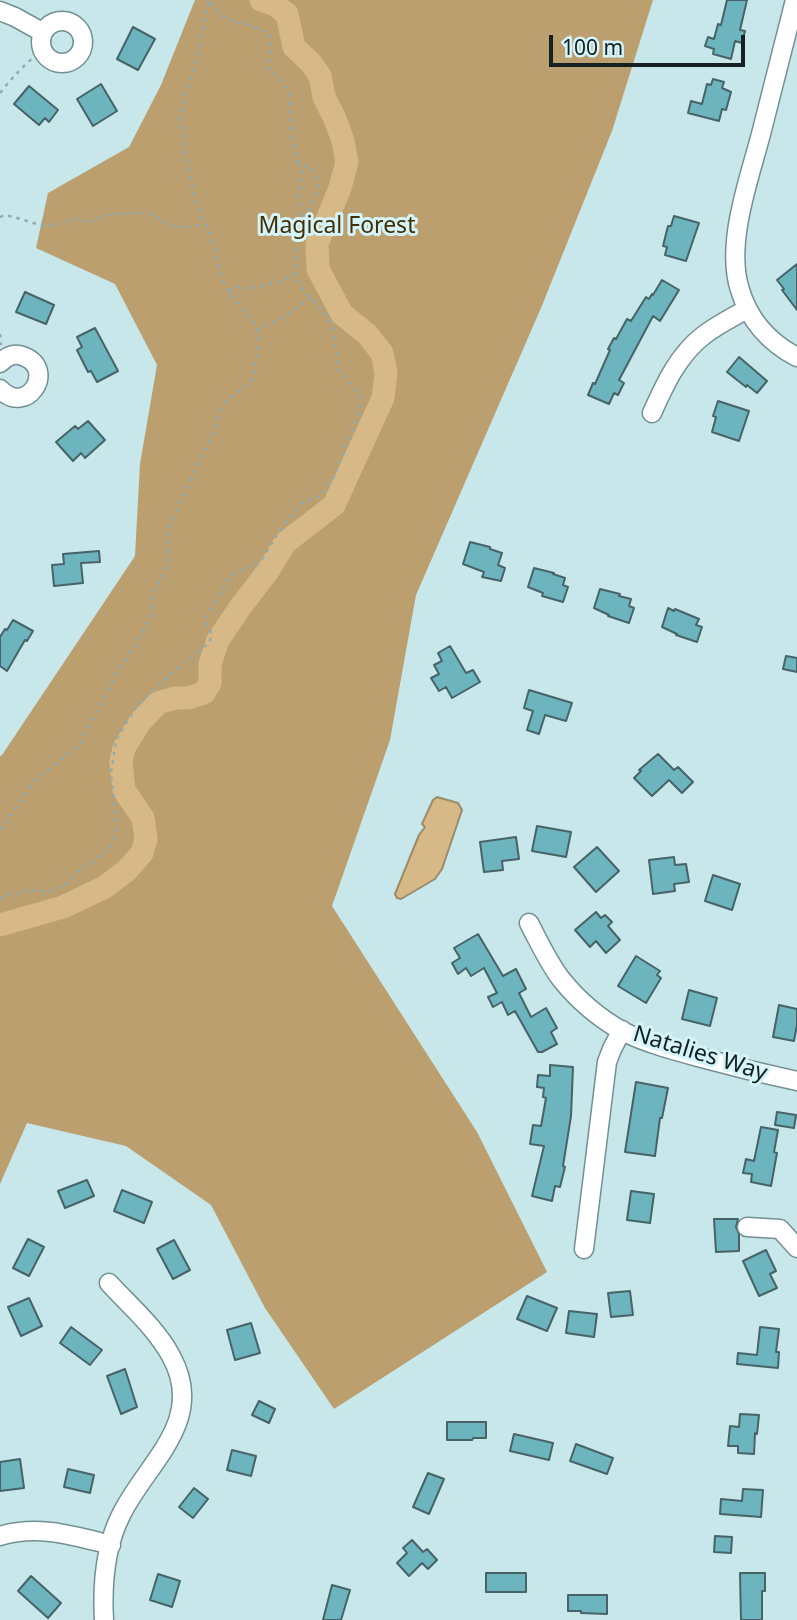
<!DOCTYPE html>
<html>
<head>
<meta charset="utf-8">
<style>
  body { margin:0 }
  #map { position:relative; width:797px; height:1620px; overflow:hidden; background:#c7e7eb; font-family:"Noto Sans",sans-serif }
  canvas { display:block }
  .scale { position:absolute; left:549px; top:35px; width:196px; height:32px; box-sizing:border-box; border:4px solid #142021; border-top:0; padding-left:9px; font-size:21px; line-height:24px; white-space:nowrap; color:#142021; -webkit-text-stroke:5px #d4f4f9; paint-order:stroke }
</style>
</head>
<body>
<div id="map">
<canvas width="797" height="1620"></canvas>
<div class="scale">100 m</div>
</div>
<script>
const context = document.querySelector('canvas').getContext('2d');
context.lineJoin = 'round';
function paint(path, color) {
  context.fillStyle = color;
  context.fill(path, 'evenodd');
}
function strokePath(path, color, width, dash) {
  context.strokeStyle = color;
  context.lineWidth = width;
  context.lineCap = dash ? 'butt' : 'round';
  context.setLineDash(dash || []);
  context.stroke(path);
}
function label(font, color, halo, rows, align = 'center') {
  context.font = font + ' "Noto Sans",sans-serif';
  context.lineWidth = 6;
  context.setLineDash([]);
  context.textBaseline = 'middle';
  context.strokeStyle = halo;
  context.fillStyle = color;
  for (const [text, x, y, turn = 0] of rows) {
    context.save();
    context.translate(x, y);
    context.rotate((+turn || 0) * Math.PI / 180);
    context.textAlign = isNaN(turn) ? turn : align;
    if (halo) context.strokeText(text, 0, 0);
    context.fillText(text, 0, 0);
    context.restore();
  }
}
const forest = new Path2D(`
  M195 0H653L612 131 541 308 416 595 390 740 332 906 477 1132 547 1272 334 1409 265 1308 211 1205 126 1146 27 1123 0 1184V756L2 755 135 556 140 464 157 365 115 284 36 248 48 193 129 147 161 85Z`);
const water = new Path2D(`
  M437 797 458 803 462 810 442 869 435 879 401 899 397 898 395 894 419 835 425 827 422 824 433 800Z`);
const river = new Path2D(`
  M0 925 63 907 105 887 126 871 142 853 146 839 143 818 124 790 121 762 124 748 140 722 158 703 175 698H188L204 693 210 683V664L218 640 241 606 268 571 285 543 334 505 383 398 386 373 382 353 367 334 342 314 318 269 317 244 340 188 347 162 343 141 335 119 324 97 320 76 311 63 294 47 287 14 275 5 261 0`);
const building = new Path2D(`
  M727 0H747L740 30 745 31 742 43 735 41 731 59 713 54 714 49 705 46 708 37 714 39 718 24 721 25Z
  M133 27 155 39 138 70 117 59Z
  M713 79 724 82 722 88 731 92 726 110 722 109 719 121 688 113 691 101 702 104 707 84 711 85Z
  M101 84 117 111 93 126 77 99Z
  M29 86 58 110 49 122 45 118 39 125 14 104Z
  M674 216 699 223 686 261 665 255 667 247 663 246 668 226H671Z
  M797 264V310L782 290 784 289 777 280Z
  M662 280 679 290 660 321 653 316 619 380 624 383 618 395 614 393 609 404 588 395 593 383 595 384 610 350 608 349 614 338 616 339 627 319 631 321 646 297 649 299 652 294 653 295Z
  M25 292 54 305 46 324 16 312Z
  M95 328 118 371 97 382 91 371 88 372 77 350 82 347 77 337Z
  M739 357 767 381 757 393 747 385 746 387 727 372Z
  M718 401 749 411 739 441 712 432 716 417 713 416Z
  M88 421 105 440 85 458 81 453 73 461 56 442 75 426 78 429Z
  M470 542 490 547V549L502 553 498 565 505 568 501 581 482 577 484 572 463 564Z
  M99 551 100 562 81 563 83 583 54 586 52 565 64 564 63 554Z
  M534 568 554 573 553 574 565 578 563 585 568 587 563 602 542 596 543 593 528 587Z
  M600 589 620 594 619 596 631 599 629 606 634 608 629 623 608 616 609 615 594 608Z
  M668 608 674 611 675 609 699 619 696 625 702 627 697 642 676 635 677 634 662 627Z
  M13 620 33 631 27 641 25 640 7 671 0 666V637L5 629 7 630Z
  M450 646 466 673 473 670 480 682 452 698 446 687 439 691 431 678 439 674 434 665 442 661 438 653Z
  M786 656 797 658V672L783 669Z
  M529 690 572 703 566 721 545 715 539 734 527 730 533 711 524 708Z
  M658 754 674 770 678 767 693 782 682 793 669 780 652 796 634 778 641 771 639 770Z
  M537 826 571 832 566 857 532 851Z
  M516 837 519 859 502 861 503 870 484 872 480 842Z
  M597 847 619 871 596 892 574 867Z
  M674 857 675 865 686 864 689 882 674 884 675 891 653 894 649 860Z
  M713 875 740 884 732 910 705 901Z
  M596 912 601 918 605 915 612 922 608 926 620 940 606 953 596 941 590 947 575 930Z
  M478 934 503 976 516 969 526 989 519 993 531 1017 546 1008 557 1028 551 1032 557 1044 542 1052H538L515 1011 508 1015 502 1002 493 1007 488 997 497 993 484 968 471 976 466 968 458 974 452 963 460 958 454 948Z
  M636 956 660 971 657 975 661 978 646 1003 618 986Z
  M689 990 717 998 710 1026 682 1019Z
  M779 1005 797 1009V1025L794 1041 773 1037Z
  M550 1065 573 1067 571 1116 563 1166 565 1167 560 1187 555 1186 552 1201 532 1196 544 1146 530 1144 533 1125 541 1126 546 1098 543 1097 544 1088 537 1087 538 1075 550 1076Z
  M636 1082 668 1088 662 1118H660L655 1156 625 1152Z
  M777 1112 796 1115 794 1128 775 1125Z
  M761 1127 778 1130 774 1152 777 1153 771 1186 751 1182 752 1174 743 1173 746 1159 754 1161Z
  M87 1180 94 1196 65 1208 58 1191Z
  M122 1190 152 1202 144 1223 114 1211Z
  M631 1191 654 1194 650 1223 627 1220Z
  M714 1219H738L736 1227 739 1234V1251L716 1252Z
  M28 1239 44 1247 29 1276 13 1268Z
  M174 1240 190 1270 173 1279 157 1249Z
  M766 1250 776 1271 770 1274 777 1288 759 1296 743 1261Z
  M630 1291 633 1315 611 1317 608 1293Z
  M527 1296 557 1308 547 1331 517 1319Z
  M29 1298 42 1326 21 1336 8 1307Z
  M569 1311 597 1314 594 1337 566 1333Z
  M251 1323 260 1353 235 1360 227 1330Z
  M71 1327 102 1350 90 1365 60 1343Z
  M760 1327 779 1329 776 1352H779L778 1368 737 1364 738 1353 757 1355Z
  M125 1369 137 1407 121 1414 107 1376Z
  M259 1401 275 1409 269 1423 252 1415Z
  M740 1414 759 1415 757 1434 755 1433 754 1454 738 1453V1446H728L730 1426 739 1427Z
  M447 1422H486V1438H473L472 1440H447Z
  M514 1434 553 1443 549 1460 510 1451Z
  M576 1444 613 1458 607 1474 570 1461Z
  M232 1450 256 1456 251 1476 227 1470Z
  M20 1459 24 1488 0 1491V1462Z
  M68 1469 94 1475 90 1493 64 1487Z
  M428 1473 444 1479 429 1514 413 1507Z
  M194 1488 208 1499 193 1518 179 1507Z
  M743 1489 763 1490 761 1517 720 1514 721 1499 742 1501Z
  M715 1536 732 1537 731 1553 714 1552Z
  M412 1540 423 1552 427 1549 437 1560 428 1569 422 1563 409 1576 397 1563 407 1553 403 1548Z
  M486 1573H526V1592H486Z
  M740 1573H765V1591H762V1620H741Z
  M158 1574 180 1581 172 1607 150 1600Z
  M31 1576 61 1603 48 1618 18 1591Z
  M332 1585 350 1590 341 1620H323Z
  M568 1595H607V1614L581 1613V1611H568Z`);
const path = new Path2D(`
  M0 93C13 77 25 63 42 51
  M298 162 302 172 298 195 301 210 299 224
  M0 217 5 215 14 217 40 225 54 226 67 221 78 219 89 222 111 214 144 213 152 214 172 226 192 227 204 223
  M229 292 237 287 249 289 285 280 294 273
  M257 330 283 317 311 298
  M0 334 1 345
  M0 830 36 779 70 753 80 743 114 678 144 630 150 618 151 601 157 585 165 572 167 559 169 529 173 517 212 437 221 408 226 401 250 383 254 373 259 338 253 321 228 292 221 276 212 237 196 206 182 134 181 118 182 104 193 74 209 0
  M0 899 11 894 31 890 47 892 63 886 75 874 110 848 117 831 111 773 116 740 138 704 180 666 209 643 212 635 205 620 211 608 222 592 228 577 261 561 277 535 300 504 321 495 333 479 359 413V394L338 370 335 339 329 317 304 291 294 273 297 259 298 227 312 204 319 184 312 170 297 161 291 132 290 94 283 81 268 68 271 48 269 33 255 27 226 19 209 2`);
const minor = new Path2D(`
  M795 0C784 45 772 89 761 134 749 180 725 244 740 290 749 320 770 343 797 357
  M0 11 15 17 42 32
  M41 42a21 21 0 1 1 42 0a21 21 0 1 1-42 0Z
  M0 363C7 356 15 352 25 357 56 370 27 417 0 389
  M652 413C665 384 678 355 704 335 717 325 733 317 747 309
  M529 923C539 942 548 962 561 979 577 999 599 1018 622 1031 646 1043 672 1050 698 1057 731 1066 764 1074 797 1081
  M747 1227 780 1229 797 1248
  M584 1249 607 1062 612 1049 622 1030
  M0 1536C37 1524 75 1536 111 1545
  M104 1620C102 1585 105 1547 121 1515 147 1462 207 1421 171 1356 156 1328 130 1306 109 1283`);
const parkNames = [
  ["Magical Forest",337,226]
];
const streetNames = [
  ["Natalies Way",700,1054,17]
];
paint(forest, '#bb9f6e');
paint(water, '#d6b987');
strokePath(water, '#9c8b68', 2);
strokePath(river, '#d6b987', 23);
paint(building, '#6db5be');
strokePath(building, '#476367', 2);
strokePath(minor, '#739095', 21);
strokePath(path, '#91abae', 2.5, [3.5, 5]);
strokePath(minor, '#fff', 18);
label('23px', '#432f05', '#d4f4f9', parkNames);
label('23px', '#142021', '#d4f4f9', streetNames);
</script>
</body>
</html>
